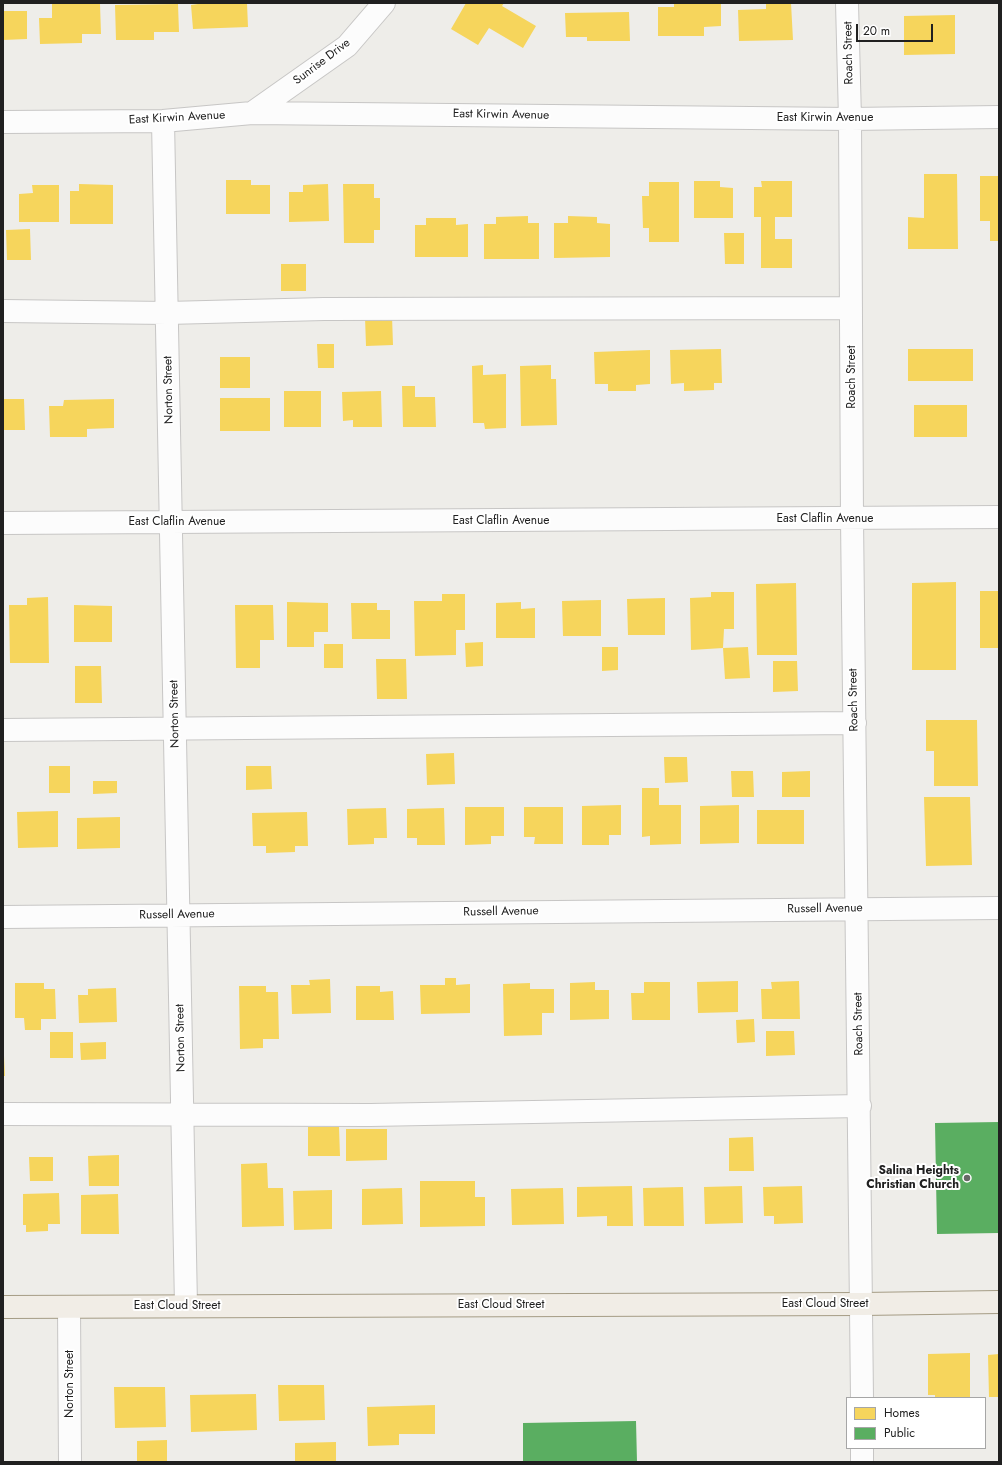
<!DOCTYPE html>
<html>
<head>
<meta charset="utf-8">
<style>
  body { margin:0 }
  #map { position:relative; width:1002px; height:1465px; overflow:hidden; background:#eeede9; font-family:Jost,sans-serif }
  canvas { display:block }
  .frame { position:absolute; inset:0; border:4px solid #202020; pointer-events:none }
  .legend { position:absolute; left:846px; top:1397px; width:140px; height:52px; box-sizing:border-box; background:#fff; border:1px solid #a6a6a6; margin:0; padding:5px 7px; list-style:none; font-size:12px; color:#202020 }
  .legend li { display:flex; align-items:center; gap:8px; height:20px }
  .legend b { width:20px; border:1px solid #a6a6a6 }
  .scale { position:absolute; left:856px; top:24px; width:77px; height:18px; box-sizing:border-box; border:2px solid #202020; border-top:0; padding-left:5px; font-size:12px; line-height:14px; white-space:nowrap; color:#202020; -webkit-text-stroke:3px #fff; paint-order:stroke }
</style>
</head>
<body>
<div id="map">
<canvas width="1002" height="1465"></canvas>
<div class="frame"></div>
<ul class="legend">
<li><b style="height:11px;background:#f6d55c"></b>Homes</li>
<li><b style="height:11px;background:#5aae61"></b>Public</li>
</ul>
<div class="scale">20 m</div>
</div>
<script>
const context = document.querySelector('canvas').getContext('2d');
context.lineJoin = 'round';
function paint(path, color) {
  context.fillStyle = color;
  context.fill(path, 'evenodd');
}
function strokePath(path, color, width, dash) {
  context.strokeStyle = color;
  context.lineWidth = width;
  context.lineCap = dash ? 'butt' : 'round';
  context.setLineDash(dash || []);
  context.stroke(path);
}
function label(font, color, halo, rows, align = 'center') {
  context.font = font + ' Jost,sans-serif';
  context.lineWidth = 4;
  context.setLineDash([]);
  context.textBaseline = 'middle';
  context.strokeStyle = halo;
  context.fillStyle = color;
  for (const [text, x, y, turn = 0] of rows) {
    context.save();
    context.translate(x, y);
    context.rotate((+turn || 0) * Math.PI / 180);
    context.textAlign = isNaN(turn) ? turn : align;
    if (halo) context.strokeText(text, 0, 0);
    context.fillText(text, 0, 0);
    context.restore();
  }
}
const homes = new Path2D(`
  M205 3H247L248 27 193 29 191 5Z
  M466 3H504L502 6 536 26 523 48 489 28 478 45 451 29Z
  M674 3H721V26L704 27V36H658V7H674Z
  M766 3H791L793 40 739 41 738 10 766 9Z
  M52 4H100L101 34H82V43L40 44 39 18H52Z
  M178 4 179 32H154V40H116L115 5Z
  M3 11H27V39L3 40Z
  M629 12 630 41H587V37H566L565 13Z
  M955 15V54L904 55V16Z
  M924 174H957L958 249H908V217L924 218Z
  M980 176H999V241H990V221H980Z
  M226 180H251V185H270V214H226Z
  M694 181H720V187L733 188V218H694Z
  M761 181H792V217H775V239H792V268H761V217H754V187H762Z
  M649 182H679V242H649V228H643L642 196H649Z
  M79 184 113 185V224H70V191H79Z
  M328 184 329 221 289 222V192H303V185Z
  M343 184H374V198H380V230H374V243H344Z
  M32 185H59V222H19V194L33 193Z
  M528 216V223H539V259H484V224H496V217Z
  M568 216 597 217V223L610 224V257L554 258V223H568Z
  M426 218H456V225L468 224V257H415V225H426Z
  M30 229 31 260H7L6 230Z
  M724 233H744V264H725Z
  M281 264H306V291H281Z
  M392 316 393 345 366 346 365 317Z
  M317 344H334V368H318Z
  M721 349 722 383H714V390L684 391V383L671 384 670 350Z
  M908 349H973V381H908Z
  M650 350V384L636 385V391H608V384H595L594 352Z
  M220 357H250V388H220Z
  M483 365V375L506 374V428L485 429 484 423H473L472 366Z
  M551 365V379H556L557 425 521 426 520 366Z
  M402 386H415V397H435L436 427H403Z
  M284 391H321V427H284Z
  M381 391 382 427H353V420L343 421 342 392Z
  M220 398H270V431H220Z
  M3 399H24L25 430H3Z
  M114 399V428L87 429V437H50L49 406H63L64 400Z
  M914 405H967V437H914Z
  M956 582V670H912V583Z
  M796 583 797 655H757L756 584Z
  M980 591H999V648H980Z
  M711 592H734V629H724L723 648 691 650 690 598 711 597Z
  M442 594H465V630H456V655L415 656 414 601H442Z
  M48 597 49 663H10L9 605H27V598Z
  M665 598V635H628L627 599Z
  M601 600V636H563L562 601Z
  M287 602 328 603V632H314V647H287Z
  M521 602V609L535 608V638H496V603Z
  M351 603H377V610H390V639H352Z
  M74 605 112 606V642H74Z
  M235 605H273L274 640H260V668H236Z
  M483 642V666L466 667 465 643Z
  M324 644H343V668H324Z
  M602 647H618V670L602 671Z
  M748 647 750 678 725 679 723 648Z
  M376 659H406L407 699H377Z
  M773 661H797L798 691 773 692Z
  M75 666H101L102 703H75Z
  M926 720H977L978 786H934V751H926Z
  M454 753 455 784 427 785 426 754Z
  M664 757H687L688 782 665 783Z
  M49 766H70V793H49Z
  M246 766H271L272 789 246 790Z
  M731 771H753L754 797H732Z
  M810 771V797H782V772Z
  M93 781H117V793L93 794Z
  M642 788H659V805H681V844L650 845V836L642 837Z
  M924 797H970L972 865 926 866Z
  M621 805V835H609V845H582V806Z
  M739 805V843L700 844V806Z
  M465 807H504V836H491V844L465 845Z
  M524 807H563V844H534L535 837H524Z
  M386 808 387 838H374V844L348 845 347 809Z
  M444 808 445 845H417V838H407V809Z
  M757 810H804V844H757Z
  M58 811V847L18 848 17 812Z
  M307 812 308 846H295V852L266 853V846H253L252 813Z
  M120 817V848L77 849V818Z
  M445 978H456V985L470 984V1013L421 1014 420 985H445Z
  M330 979 331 1013 292 1014 291 985H310L309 980Z
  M738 981V1012L698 1013 697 982Z
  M799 981 800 1019H762L761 989H772L771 982Z
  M595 982V990H609V1019L570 1020V983Z
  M644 982H670V1020H632L631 993H644Z
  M15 983H44V989H55L56 1019H41V1030H25L24 1018H15Z
  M530 983V989H554V1013H542V1035L504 1036 503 984Z
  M239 986H266V992H278L279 1039H263V1048L240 1049Z
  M356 986H380V992L393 991 394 1020H356Z
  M116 988 117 1022 79 1023 78 995H88V989Z
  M754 1019 755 1042 737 1043 736 1020Z
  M766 1031H794L795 1055 766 1056Z
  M50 1032H73V1058H50Z
  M106 1042V1059L81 1060 80 1043Z
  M3 1056H4L5 1076H3Z
  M308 1127H339L340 1156H308Z
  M346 1129H387V1160L346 1161Z
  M753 1137 754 1171H729V1138Z
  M119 1155V1186H89L88 1156Z
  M29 1157H53V1181H30Z
  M267 1163 268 1188H283L284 1226 242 1227 241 1164Z
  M420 1181H475V1197H485V1226L420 1227Z
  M632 1186 633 1226H607V1216L577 1217V1187Z
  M742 1186 743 1223 705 1224 704 1187Z
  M802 1186 803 1223 774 1224V1216H764L763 1187Z
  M683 1187 684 1226H644L643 1188Z
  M402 1188 403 1224 362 1225V1189Z
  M563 1188 564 1224 512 1225 511 1189Z
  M332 1190V1229L294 1230 293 1191Z
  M59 1193 60 1224H48V1231L26 1232V1225H23V1194Z
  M118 1194 119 1234H81V1195Z
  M970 1353V1398H935V1395H928V1354Z
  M999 1354V1397H989L988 1355Z
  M278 1385H324L325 1420 279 1421Z
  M114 1387H165L166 1427 115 1428Z
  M256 1394 257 1430 191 1432 190 1395Z
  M435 1405V1434H399V1445L368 1446 367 1407Z
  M167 1440V1462H137V1441Z
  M336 1442V1462H295V1443Z`);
const public = new Path2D(`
  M999 1122V1233L937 1234 935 1123Z
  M636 1421 637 1462H523V1423Z`);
const minor = new Path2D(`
  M847 3 850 119 852 519 862 1398
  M252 113 347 46 384 3
  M163 121 186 1306
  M3 122 163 121 252 113 850 119 999 117
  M3 311 167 313 324 309 851 308
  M3 523 999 517
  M3 730 855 723
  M3 917 999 908
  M3 1114 370 1115 860 1106
  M69 1307 70 1462
  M862 1462V1448`);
const major = new Path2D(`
  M3 1307 862 1304 999 1302`);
const markers = [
  [967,1178,4,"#686866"]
];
const streetNames = [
  ["Roach Street",849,53,-91],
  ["Sunrise Drive",322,62,-37],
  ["East Kirwin Avenue",501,115,1],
  ["East Kirwin Avenue",177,118,-3],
  ["East Kirwin Avenue",825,118],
  ["Roach Street",852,377,-90],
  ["Norton Street",169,390,-91],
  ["East Claflin Avenue",825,519],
  ["East Claflin Avenue",501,521],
  ["East Claflin Avenue",177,522],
  ["Roach Street",854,700,-91],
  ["Norton Street",175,714,-91],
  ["Russell Avenue",825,909,-1],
  ["Russell Avenue",501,912,-1],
  ["Russell Avenue",177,915,-1],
  ["Roach Street",859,1024,-91],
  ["Norton Street",181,1038,-91],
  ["East Cloud Street",825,1304],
  ["East Cloud Street",501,1305],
  ["East Cloud Street",177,1306],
  ["Norton Street",70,1384,-90]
];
const poiNames = [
  ["Salina Heights",959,1171],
  ["Christian Church",959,1185]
];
paint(homes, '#f6d55c');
paint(public, '#5aae61');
strokePath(minor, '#c7c6c5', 24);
strokePath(major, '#a59c85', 24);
strokePath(minor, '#fcfcfc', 22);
strokePath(major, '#f1ede6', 22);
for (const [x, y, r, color] of markers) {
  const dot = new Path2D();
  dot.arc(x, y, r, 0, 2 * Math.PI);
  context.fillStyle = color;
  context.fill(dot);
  strokePath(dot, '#fff', 1.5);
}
label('12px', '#202020', '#fff', streetNames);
label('bold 12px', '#202020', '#fff', poiNames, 'right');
</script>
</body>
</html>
